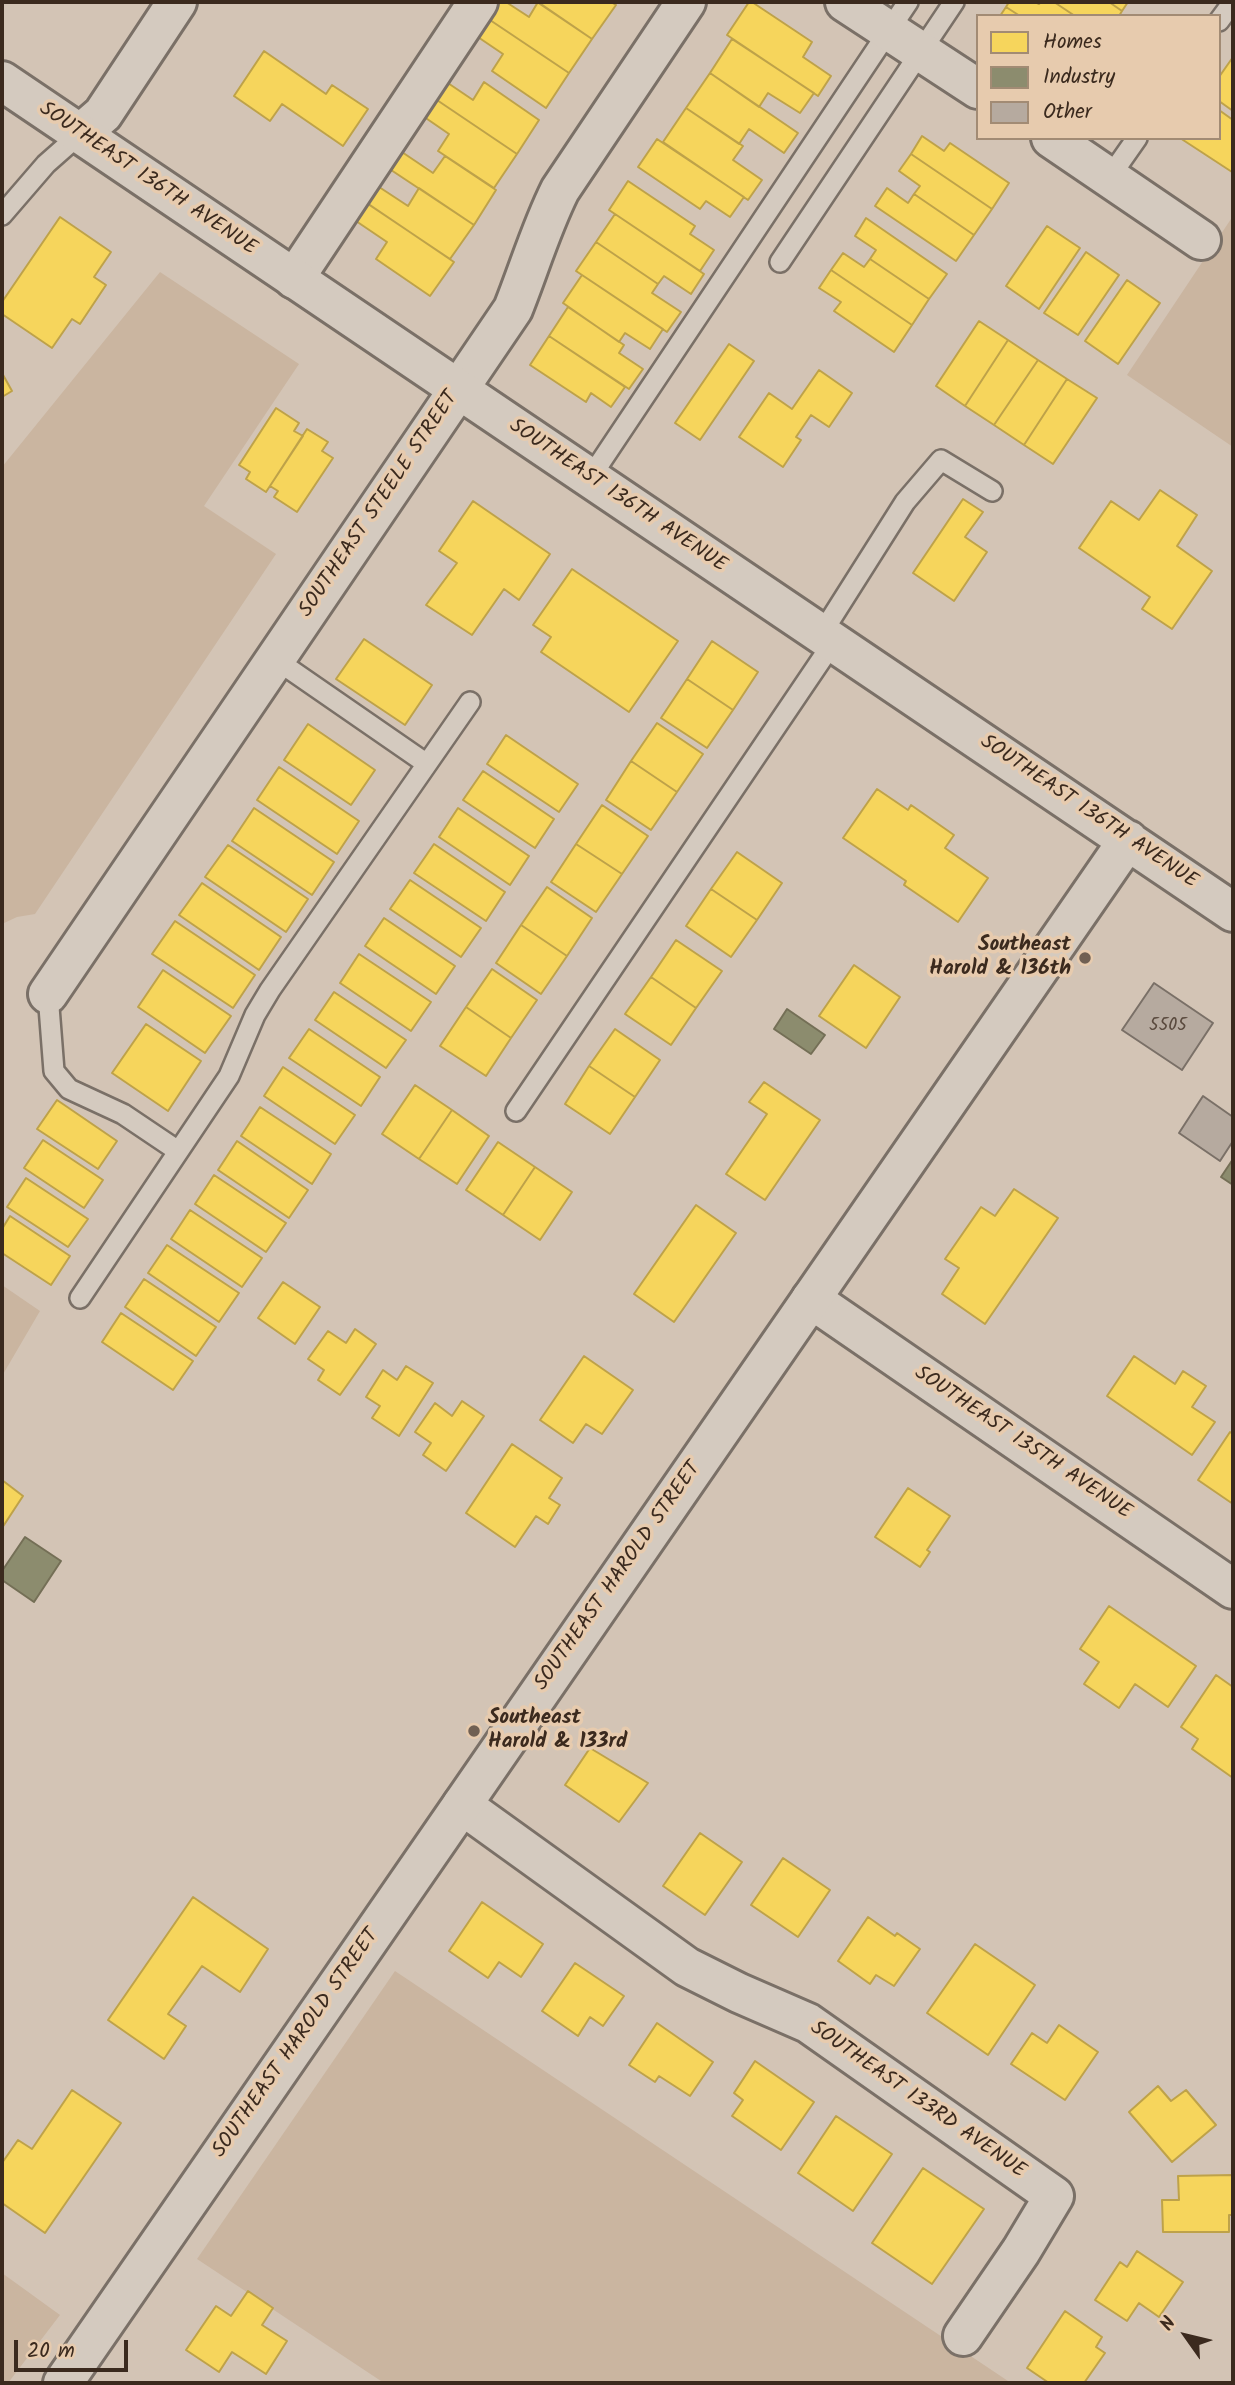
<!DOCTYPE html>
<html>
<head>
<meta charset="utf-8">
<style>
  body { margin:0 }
  #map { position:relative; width:1235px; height:2385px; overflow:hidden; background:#d3c4b5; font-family:Kalam,sans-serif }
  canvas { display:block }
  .frame { position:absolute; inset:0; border:4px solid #3b2a1e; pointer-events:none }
  .legend { position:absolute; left:976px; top:14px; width:245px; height:126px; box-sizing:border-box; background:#e7cbae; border:2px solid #a28b74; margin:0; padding:9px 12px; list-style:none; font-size:21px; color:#3b2a1e }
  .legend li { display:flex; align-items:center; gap:14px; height:35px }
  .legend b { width:35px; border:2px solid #a28b74 }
  .north { position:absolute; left:1151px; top:2301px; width:70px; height:70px; -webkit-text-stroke:5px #e7cbae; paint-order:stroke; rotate:304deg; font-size:19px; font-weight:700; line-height:28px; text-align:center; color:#3b2a1e }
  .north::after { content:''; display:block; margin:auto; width:24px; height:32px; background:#3b2a1e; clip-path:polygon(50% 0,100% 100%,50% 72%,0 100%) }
  .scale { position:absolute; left:14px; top:2340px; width:114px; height:32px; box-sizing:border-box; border:4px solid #3b2a1e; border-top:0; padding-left:9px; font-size:21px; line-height:24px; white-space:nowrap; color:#3b2a1e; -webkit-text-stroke:5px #e7cbae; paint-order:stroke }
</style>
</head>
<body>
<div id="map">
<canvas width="1235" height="2385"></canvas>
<div class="frame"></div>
<ul class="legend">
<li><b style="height:19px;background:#f6d55c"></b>Homes</li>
<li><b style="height:19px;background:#8c8c6e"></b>Industry</li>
<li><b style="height:19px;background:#b6aa9f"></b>Other</li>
</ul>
<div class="north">N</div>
<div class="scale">20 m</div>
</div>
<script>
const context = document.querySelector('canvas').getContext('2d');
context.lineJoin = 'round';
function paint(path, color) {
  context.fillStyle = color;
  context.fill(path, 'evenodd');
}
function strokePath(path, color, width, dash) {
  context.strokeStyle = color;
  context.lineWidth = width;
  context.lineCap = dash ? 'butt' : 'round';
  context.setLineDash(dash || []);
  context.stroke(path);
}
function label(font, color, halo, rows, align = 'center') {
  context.font = font + ' Kalam,sans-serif';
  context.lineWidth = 7;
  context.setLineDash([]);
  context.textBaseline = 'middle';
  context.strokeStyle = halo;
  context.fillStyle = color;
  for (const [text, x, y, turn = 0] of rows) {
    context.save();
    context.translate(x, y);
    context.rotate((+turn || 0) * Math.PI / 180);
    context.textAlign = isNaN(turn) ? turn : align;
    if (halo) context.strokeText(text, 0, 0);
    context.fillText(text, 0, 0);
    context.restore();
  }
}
const green = new Path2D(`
  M1233 216V447L1127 375Z
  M160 272 299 364 204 506 276 554 35 914 17 917 2 924V467Z
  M2 1285 40 1311 2 1376Z
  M395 1971 1011 2383H384L197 2259Z
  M2 2273 60 2315 8 2383H2Z`);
const homes = new Path2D(`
  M493 2H506L529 17 538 2 592 39 569 73 484 16Z
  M537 2H611L616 5 592 39Z
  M749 2H752L812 42 803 57 831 76 818 96 727 35Z
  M1009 2H1035L1039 4 1041 2H1054L1075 16H1020L1006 7Z
  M1054 2H1109L1122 11 1119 16H1075Z
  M1109 2H1128L1122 11Z
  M1006 7 1020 16H1000Z
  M481 14 569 73 546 108 492 71 503 54 469 31Z
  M732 39 814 93 800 113 768 93 759 107 710 73Z
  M264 51 326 94 332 85 368 109 343 146 282 104 270 121 234 96Z
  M1233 57V111L1219 101V77Z
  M710 73 798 133 784 153 749 129 739 144 686 108Z
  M439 77 473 100 484 82 539 120 517 154 428 94Z
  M428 94 517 154 494 188 438 151 449 134 417 112Z
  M686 108 743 146 733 160 762 180 748 200 663 142Z
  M1219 110 1233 120 1232 172 1180 138H1219Z
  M922 136 944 151 950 143 1009 183 992 209 911 154Z
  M657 139 744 197 730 217 706 201 700 209 638 167Z
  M396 148 433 173 445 156 496 190 474 225 385 166Z
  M911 154 992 209 974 235 914 194 920 186 899 171Z
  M628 181 695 226 690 234 714 250 700 271 609 210Z
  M373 183 408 206 419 188 474 225 450 259 362 200Z
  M887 188 908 203 914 194 974 235 956 261 875 206Z
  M364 201 454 262 430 296 376 259 387 242 353 219Z
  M615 214 704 274 691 294 664 276 658 284 596 242Z
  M60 217 111 252 94 277 106 285 80 324 72 319 52 348 2 314V302Z
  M866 218 947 274 929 299 870 259 876 250 855 236Z
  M1047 226 1080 248 1039 309 1006 286Z
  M596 242 658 284 652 293 681 312 667 332 576 271Z
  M1086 252 1119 275 1078 335 1044 313Z
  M843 253 864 267 870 259 929 299 912 325 831 270Z
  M831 270 912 325 894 352 834 311 841 302 819 288Z
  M582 275 663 329 650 349 625 333 619 342 563 303Z
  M1127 280 1160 303 1118 364 1085 341Z
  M568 307 624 345 619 353 643 369 629 389 549 336Z
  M979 321 1008 340 965 406 936 386Z
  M549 336 625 387 611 407 591 393 586 402 530 365Z
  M1008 340 1038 360 994 425 965 406Z
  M729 344 754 361 700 440 675 423Z
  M1038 360 1067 379 1024 445 994 425Z
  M819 370 852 393 829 427 811 415 796 437 801 440 783 467 739 437 769 393 792 409Z
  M2 373 12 391 2 397Z
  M1067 379 1097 398 1053 464 1024 445Z
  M276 408 299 423 294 431 303 436 266 492 246 479 250 472 239 465Z
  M307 429 328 442 322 451 333 458 297 512 274 497 278 491 270 486Z
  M1160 490 1197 515 1177 546 1212 571 1172 629 1142 609 1150 597 1079 548 1111 501 1139 520Z
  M963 499 983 512 965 537 987 552 954 601 913 573Z
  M473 501 550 554 519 600 504 589 472 635 426 605 457 563 439 551Z
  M572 569 678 641 629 712 541 652 551 637 533 625Z
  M364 639 432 685 405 725 336 679Z
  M712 641 758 672 733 710 687 679Z
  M687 679 733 710 707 748 661 718Z
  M657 723 703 754 677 792 631 761Z
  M308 724 375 770 351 805 284 760Z
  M506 735 578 784 559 812 487 764Z
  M631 761 677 792 651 830 606 800Z
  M279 767 359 821 337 854 257 800Z
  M483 771 554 819 535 848 463 800Z
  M877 789 908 810 911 805 954 835 945 848 988 878 958 922 904 885 906 881 843 838Z
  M602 805 648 836 622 874 576 844Z
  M254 808 334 862 312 895 232 841Z
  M458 808 529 856 510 885 439 837Z
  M434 844 505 892 486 921 414 873Z
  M576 844 622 874 596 912 551 882Z
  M228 845 308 899 286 932 205 877Z
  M737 852 782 883 757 920 711 889Z
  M410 880 481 928 461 957 390 909Z
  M202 883 281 937 259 970 179 915Z
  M547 887 592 918 567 956 521 925Z
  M711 889 757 920 731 957 686 926Z
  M384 918 455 966 436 994 365 946Z
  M175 921 255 975 233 1008 152 954Z
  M521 925 567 956 541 994 496 963Z
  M676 940 722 971 696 1008 651 977Z
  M359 954 431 1002 411 1031 340 983Z
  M854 965 900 997 866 1048 819 1016Z
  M492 969 537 1000 511 1038 466 1007Z
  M163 970 231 1016 205 1053 138 1007Z
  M651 977 696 1008 671 1045 625 1014Z
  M334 992 406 1040 386 1068 315 1020Z
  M466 1007 511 1038 486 1076 440 1046Z
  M146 1024 201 1061 168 1111 112 1073Z
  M309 1029 380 1077 361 1106 289 1058Z
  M615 1029 660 1060 635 1097 589 1066Z
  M589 1066 635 1097 610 1134 565 1104Z
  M283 1067 355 1115 335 1144 264 1096Z
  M764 1082 820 1120 765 1200 726 1174 767 1114 749 1102Z
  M415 1085 452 1110 419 1159 382 1134Z
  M57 1100 117 1141 98 1169 37 1129Z
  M260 1107 331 1154 312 1184 241 1136Z
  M452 1110 489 1136 457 1184 419 1159Z
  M43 1140 103 1180 84 1208 24 1168Z
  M237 1141 308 1190 289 1218 218 1170Z
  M498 1142 535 1167 503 1215 466 1190Z
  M535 1167 572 1192 540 1240 503 1215Z
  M214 1175 286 1223 266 1252 195 1204Z
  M26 1178 88 1219 68 1247 7 1207Z
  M1014 1189 1058 1218 985 1324 942 1294 959 1268 945 1259 981 1207 995 1216Z
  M696 1205 736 1233 674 1322 634 1294Z
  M190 1210 262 1258 242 1287 171 1239Z
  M10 1216 70 1256 51 1285 2 1253V1229Z
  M167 1245 239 1293 219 1322 148 1273Z
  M144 1279 216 1327 196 1356 125 1307Z
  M283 1282 320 1307 295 1344 258 1318Z
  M121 1313 193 1361 173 1390 102 1342Z
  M355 1329 376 1344 340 1395 318 1380 324 1370 308 1359 328 1331 346 1343Z
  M584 1356 633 1390 602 1434 586 1424 573 1443 540 1420Z
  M1134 1356 1175 1384 1183 1371 1206 1386 1192 1407 1215 1422 1192 1455 1107 1396Z
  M406 1366 433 1383 399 1436 372 1418 380 1406 366 1397 383 1370 397 1380Z
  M462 1401 484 1416 446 1471 423 1455 431 1443 415 1432 435 1403 452 1416Z
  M1230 1432 1233 1434V1504L1198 1480Z
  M512 1444 562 1478 549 1498 560 1505 548 1524 536 1516 515 1547 466 1513Z
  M2 1480 23 1496 2 1528Z
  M908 1488 950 1516 927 1550 930 1552 920 1567 875 1537Z
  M1109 1606 1196 1666 1168 1707 1135 1684 1119 1708 1084 1684 1099 1662 1080 1649Z
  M1216 1675 1233 1687V1778L1192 1749 1198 1739 1181 1727Z
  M590 1748 648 1783 619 1822 565 1785Z
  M700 1833 742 1862 705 1915 663 1886Z
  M783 1858 830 1890 798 1937 751 1905Z
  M193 1897 268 1949 240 1992 202 1966 168 2014 186 2026 164 2059 108 2020Z
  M482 1902 543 1944 521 1977 499 1962 488 1978 449 1951Z
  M868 1917 895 1936 897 1933 920 1949 894 1986 876 1975 870 1984 838 1961Z
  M975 1944 1035 1985 988 2055 927 2013Z
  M575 1963 624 1996 603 2026 590 2017 578 2036 542 2011Z
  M657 2023 713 2062 690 2096 659 2076 655 2082 629 2065Z
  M1059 2025 1098 2052 1065 2100 1011 2064 1032 2033 1047 2043Z
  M755 2061 814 2102 781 2150 732 2116 743 2100 734 2093Z
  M1158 2086 1171 2101 1186 2090 1216 2125 1172 2162 1129 2112Z
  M72 2090 121 2123 45 2233 2 2203V2163L18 2140 32 2149Z
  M836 2116 892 2154 853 2211 798 2173Z
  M923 2168 984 2209 932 2284 872 2243Z
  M1233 2175V2215H1229V2232H1163L1162 2200H1179L1178 2176Z
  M1137 2251 1183 2282 1159 2317 1139 2303 1127 2321 1095 2300 1120 2262 1127 2267Z
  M248 2291 273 2308 262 2325 287 2341 266 2374 232 2352 219 2372 186 2350 216 2306 231 2316Z
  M1065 2311 1102 2337 1096 2347 1105 2353 1084 2383H1049L1027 2368Z`);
const industry = new Path2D(`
  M787 1009 825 1035 811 1054 774 1029Z
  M1233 1159V1185L1221 1177Z
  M25 1537 61 1561 34 1602 2 1580V1571Z`);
const building = new Path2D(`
  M1154 983 1213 1023 1182 1070 1122 1030Z
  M1203 1096 1233 1117V1141L1220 1161 1179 1133Z`);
const service = new Path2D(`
  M1219 21 1233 2
  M1109 178 1137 138
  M2 215 46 164 80 134
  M780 262 954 2
  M590 478 908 2
  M822 633 905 502 941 460 992 491
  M275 659 427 764
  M48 994 54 1071 69 1089 123 1114 178 1151
  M516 1111 834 641
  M80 1298 229 1076 255 1015 270 990 470 702`);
const minor = new Path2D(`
  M845 2 978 89
  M80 134 103 114 177 2
  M1051 138 1201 240
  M294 279 478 2
  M48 994 513 309C529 269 541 228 560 190L686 2
  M811 1299 1233 1589
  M462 1805 687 1967 739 1993 808 2023 1054 2196 1021 2251 963 2336`);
const tertiary = new Path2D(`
  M2 81 1233 912
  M63 2383 1128 840`);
const markers = [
  [1085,958,7,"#706053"],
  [474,1731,7,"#706053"]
];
const numberNames = [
  ["5505",1168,1027]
];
const streetNames = [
  ["SOUTHEAST 136TH AVENUE",147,180,34],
  ["SOUTHEAST 136TH AVENUE",617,497,34],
  ["SOUTHEAST STEELE STREET",380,505,-56],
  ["SOUTHEAST 136TH AVENUE",1088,813,34],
  ["SOUTHEAST 135TH AVENUE",1022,1444,34],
  ["SOUTHEAST HAROLD STREET",619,1577,-55],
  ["SOUTHEAST HAROLD STREET",297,2044,-55],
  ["SOUTHEAST 133RD AVENUE",917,2101,35]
];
const poiNames = [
  ["Southeast",1071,946],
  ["Harold & 136th",1071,970],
  ["Southeast",488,1719,"left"],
  ["Harold & 133rd",488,1743,"left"]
];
paint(green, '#cab5a0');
paint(homes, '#f6d55c');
strokePath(homes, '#bea249', 2);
paint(industry, '#8c8c6e');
strokePath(industry, '#746f56', 2);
paint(building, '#b6aa9f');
strokePath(building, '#7a7067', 2);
strokePath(service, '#7a7067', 24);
strokePath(minor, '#7a7067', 44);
strokePath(tertiary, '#7a7067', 44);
strokePath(service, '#d4cabf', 19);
strokePath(minor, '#d4cabf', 38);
strokePath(tertiary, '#d4cabf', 38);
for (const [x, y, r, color] of markers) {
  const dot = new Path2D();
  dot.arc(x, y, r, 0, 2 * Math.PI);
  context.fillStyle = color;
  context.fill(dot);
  strokePath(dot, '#e7cbae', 2.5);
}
label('18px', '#5a4a3e', null, numberNames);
label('21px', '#3b2a1e', '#e7cbae', streetNames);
label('bold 21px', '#3b2a1e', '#e7cbae', poiNames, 'right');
</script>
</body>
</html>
